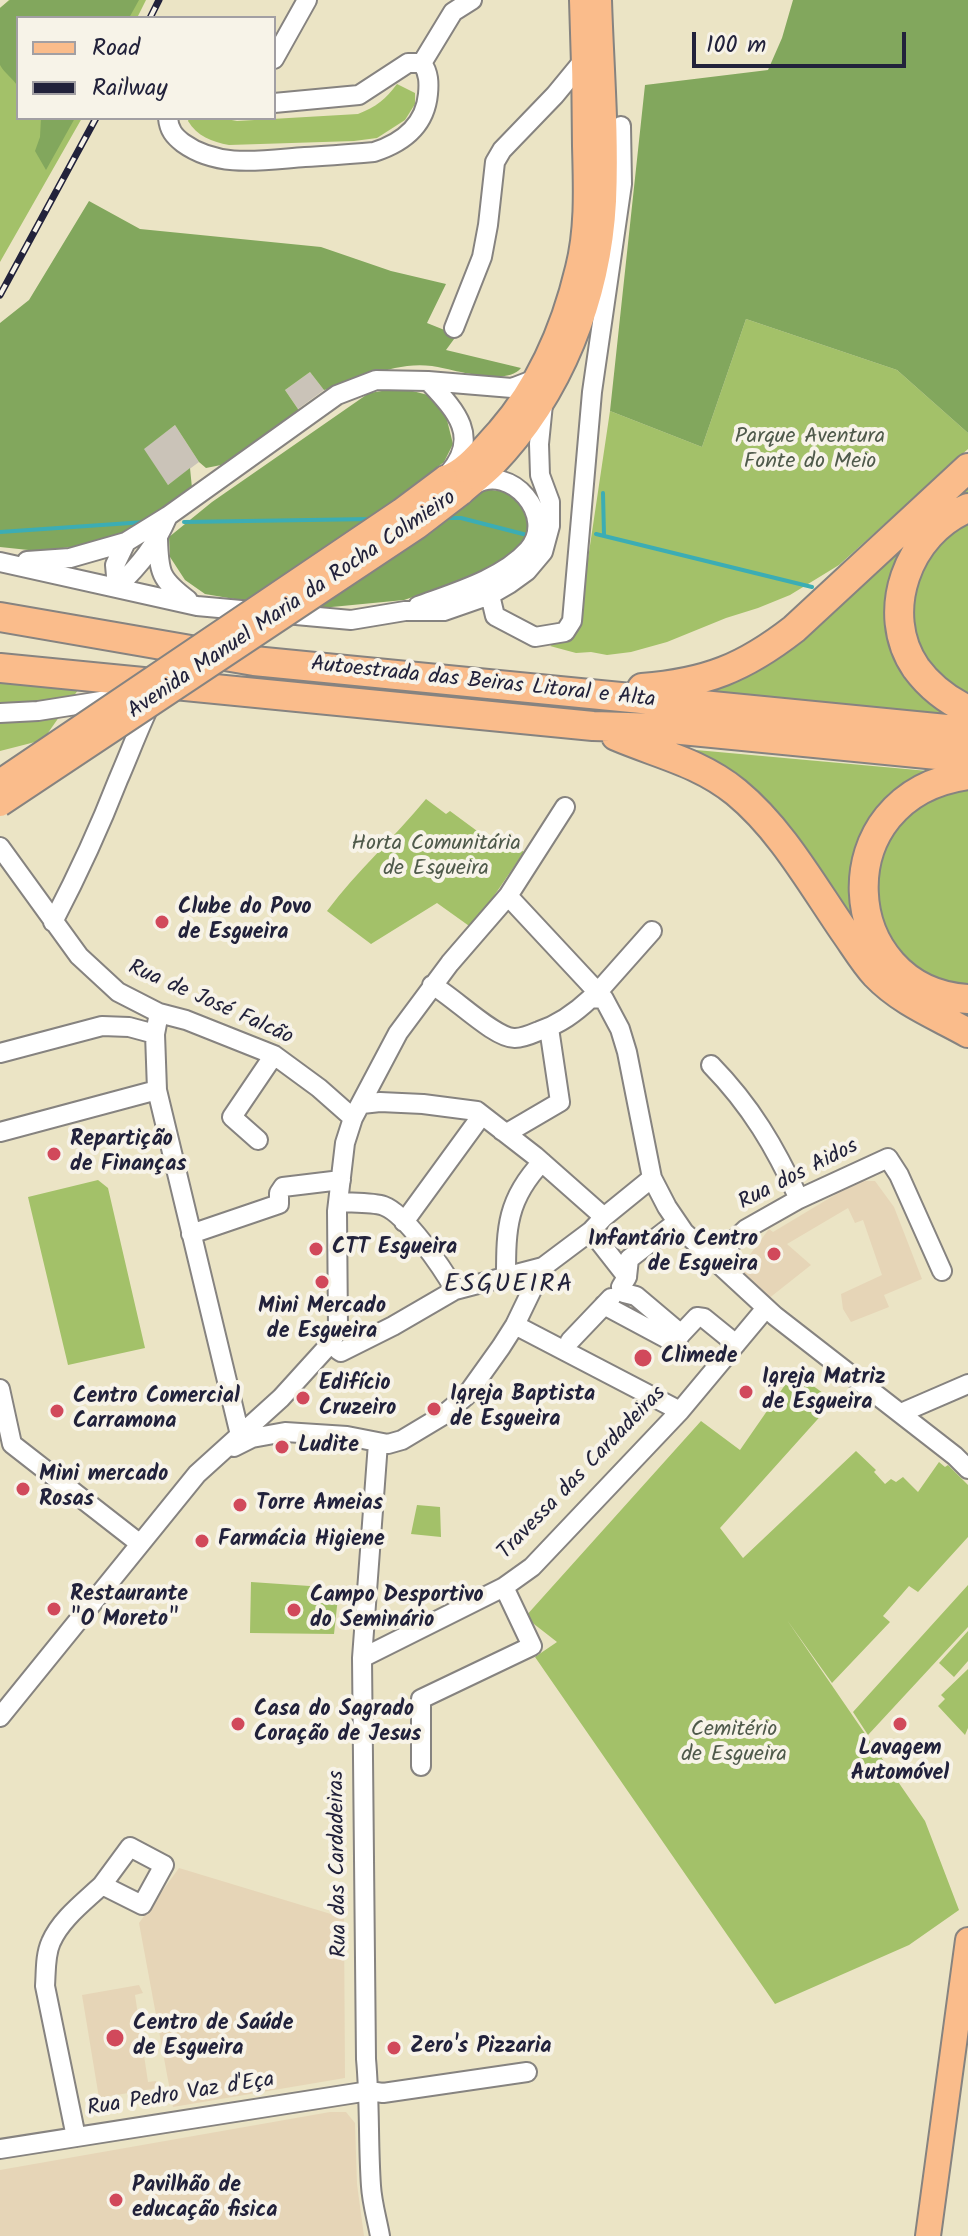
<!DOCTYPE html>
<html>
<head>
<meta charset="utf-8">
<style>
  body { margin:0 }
  #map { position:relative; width:968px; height:2236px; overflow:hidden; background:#ebe4c5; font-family:Kalam,sans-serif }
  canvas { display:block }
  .legend { position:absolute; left:16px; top:16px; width:260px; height:104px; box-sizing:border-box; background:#f7f3e8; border:2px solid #a29fa3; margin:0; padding:10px 14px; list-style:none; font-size:24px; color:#22223b }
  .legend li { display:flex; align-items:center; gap:16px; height:40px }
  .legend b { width:40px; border:2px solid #a29fa3 }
  .scale { position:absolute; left:692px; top:32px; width:214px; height:36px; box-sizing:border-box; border:4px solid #22223b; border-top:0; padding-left:10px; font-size:24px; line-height:28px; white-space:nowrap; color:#22223b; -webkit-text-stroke:6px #f7f3e8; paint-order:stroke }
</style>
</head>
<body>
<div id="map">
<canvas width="968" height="2236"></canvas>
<ul class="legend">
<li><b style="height:10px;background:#fabc8b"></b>Road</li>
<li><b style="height:10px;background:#22223b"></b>Railway</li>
</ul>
<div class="scale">100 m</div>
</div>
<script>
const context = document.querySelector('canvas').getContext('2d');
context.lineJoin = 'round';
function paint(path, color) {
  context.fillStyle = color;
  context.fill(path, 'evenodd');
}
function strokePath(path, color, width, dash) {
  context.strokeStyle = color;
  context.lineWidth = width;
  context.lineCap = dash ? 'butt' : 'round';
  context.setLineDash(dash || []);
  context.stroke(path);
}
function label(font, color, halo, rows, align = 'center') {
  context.font = font + ' Kalam,sans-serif';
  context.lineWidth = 8;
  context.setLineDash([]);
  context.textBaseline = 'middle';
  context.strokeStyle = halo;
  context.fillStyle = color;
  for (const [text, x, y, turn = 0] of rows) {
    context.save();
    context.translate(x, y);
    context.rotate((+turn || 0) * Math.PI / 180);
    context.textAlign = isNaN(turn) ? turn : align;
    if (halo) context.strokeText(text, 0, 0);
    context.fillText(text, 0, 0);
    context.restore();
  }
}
const built = new Path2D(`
  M858 1181H875L894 1207 922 1279 884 1295 889 1307 851 1322 843 1309 841 1294 882 1275 863 1220 855 1223 848 1208 787 1244 811 1265 763 1303 734 1276 769 1229 773 1232Z
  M179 1868 344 1918 345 2078 173 2107 139 1923Z
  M139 1985 143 1993 135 1995 148 2082 156 2081 157 2088 99 2098 82 1995Z
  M330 2112H346L355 2123 357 2184 364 2236H0V2170Z`);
const industrial = new Path2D(`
  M310 372 324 390 298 409 285 390Z
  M175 425 199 462 168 485 143 449Z`);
const green = new Path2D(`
  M9 0H146L137 18H18V118H82L0 262V8Z
  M397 84 415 93V104L405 120 377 138 354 141 229 145C212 142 197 136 188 121L189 118H221L237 121 358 114C376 107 386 99 397 84Z
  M746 319 897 370 968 433V449L839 565 790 595 758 608 726 618 667 642 631 652 607 655 591 652 576 653 550 646 566 637 581 606 610 411 702 447Z
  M968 479V500L933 519 893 632 962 718 689 691Z
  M968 519V699L939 680 917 649 910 617 915 578 935 542Z
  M0 682 78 690 43 740 0 751Z
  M685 749 939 772 872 820 864 930 968 1007V1023L911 993Z
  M968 788V986L950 985 909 964 893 946 877 914 879 858 892 830 914 809 947 791Z
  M426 799 446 814 450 811 492 842 499 837 524 852 472 928 437 903 371 944 327 911C357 871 394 838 426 799Z
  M98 1180 108 1188 145 1348 68 1365 28 1197Z
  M794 1372 834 1401 720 1528 743 1558 856 1451 876 1470 874 1472 885 1484 891 1479 896 1482 903 1477 918 1492 939 1462 945 1467 948 1465 968 1485V1537L918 1592 909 1586 883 1616 890 1622 832 1683 787 1620 925 1821 959 1910 909 1945 775 2004 535 1657 557 1642 525 1617 701 1421 740 1450Z
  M417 1505 440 1507 441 1537 411 1534Z
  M251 1582 339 1588 334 1634 250 1633Z
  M968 1585V1627L868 1735 853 1712Z
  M968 1631V1661L954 1677 939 1663Z
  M968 1669V1728L965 1735 938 1706 945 1699 941 1695Z`);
const forest = new Path2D(`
  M10 0H139L129 18H18V87C13 78 5 74 0 65V8Z
  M793 0H968V433L897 370 746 319 702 447 610 411 645 85 768 70 782 38Z
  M41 118H75L46 170 35 151 40 137Z
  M89 201 140 229 321 247 391 271 446 284 427 323 457 335 446 350 521 368C506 387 453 369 432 366 392 361 361 382 324 390L310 372 285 390 300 412 221 465 206 468 199 462 175 425 144 449 168 485 190 468 192 488 165 512 123 533 79 546 38 551 0 547V323L29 300Z
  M401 388 428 395 446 416 453 444 444 462 365 523 246 601 205 594 185 580 170 557 169 537 212 502 369 393Z
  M485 489C515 493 518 493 532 521L522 546 507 560 481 574 404 600 311 609Z`);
const stream = new Path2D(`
  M603 493 604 535
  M443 518H461L527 535
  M184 522 371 519
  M0 532 145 522
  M596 534 812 587`);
const minor = new Path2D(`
  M274 59 307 0
  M422 63 453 12 472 0
  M168 118C169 130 174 136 183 143 219 169 264 160 305 157 328 156 351 154 374 152 402 143 425 126 428 94 429 83 429 73 422 63H408L359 95 274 103
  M454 328 482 257 488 225 495 162 502 150 555 95 583 61
  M449 473C481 436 455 410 428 381L512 388 538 378
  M158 539C159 573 160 579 188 600
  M27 561 70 558 126 542
  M0 562 197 606 351 620 405 611H444L490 595 509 584 527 571 543 552 550 526V502L540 475 539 444 543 404
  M117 587 115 565 126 542 168 516 337 395 376 380 428 381
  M117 587C141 564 155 546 168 516
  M490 595 495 616 535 637 565 632 572 621 592 392 622 184 621 126
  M418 606C453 593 502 579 528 550 558 517 510 462 474 485
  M0 713 38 711 120 698
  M0 847 79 956 118 992 159 1013 186 1020 274 1055 319 1088 353 1118
  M508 896 604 999 620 1029 627 1052 652 1178 667 1207 684 1232 775 1316 955 1456 968 1469
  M53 922C77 876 99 829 118 780 129 755 138 730 150 705
  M432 985C453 996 495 1039 515 1038 523 1038 532 1034 539 1031 560 1024 575 1013 591 998L604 999
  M597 993 652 931
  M159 1013 155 1034 157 1090 240 1435
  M0 1053 102 1026 129 1027 155 1034
  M711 1065C751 1106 775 1147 799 1199
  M362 1104 380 1102 423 1104 477 1111 535 1156 604 1217
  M502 1131 507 1133 560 1102 549 1028
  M0 1132 157 1090
  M258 1140 232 1117 274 1055
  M339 1202C351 1203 373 1202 384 1206 406 1214 443 1269 455 1290
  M404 1222 482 1115
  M591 1231 627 1277 621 1287 624 1293 636 1296 681 1334 697 1317 704 1318 736 1344
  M191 1234 279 1204V1193L283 1187 341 1180
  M713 1260 746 1229 799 1199 888 1158 899 1175 942 1271
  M506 1276C506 1228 507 1199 542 1162
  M627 1277 629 1259 677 1222
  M604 1305 675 1343 681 1334
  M515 1325 680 1411
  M570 1341 611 1298
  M338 1350 341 1352 393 1326 455 1290 543 1267
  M0 1389 12 1444
  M901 1413 968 1384
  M378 1443 362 1658 366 2059C370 2101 368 2143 371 2186 372 2203 377 2219 380 2236
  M12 1444 139 1543
  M234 1447 252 1438 285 1432 347 1436 388 1444 402 1440 442 1416 466 1396 501 1347 515 1325 543 1267 591 1231 604 1217 652 1178
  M362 1658 504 1587 532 1567 680 1411 766 1308
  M0 1717 197 1474 281 1398 330 1344 338 1329 337 1211 345 1143 353 1118 398 1033 450 963 508 896 565 807
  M421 1766V1699L532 1646 504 1587
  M76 2137 45 1986C46 1972 45 1955 51 1942 61 1919 84 1902 102 1885L142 1905 164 1865 130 1847 102 1885
  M0 2149 369 2091 383 2093 527 2072`);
const major = new Path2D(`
  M445 478C467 471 483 448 499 431 539 385 564 327 578 268 588 229 586 186 585 146 585 98 584 49 582 0
  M461 493C472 483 483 475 493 465 561 395 599 297 604 201 607 134 601 66 599 0
  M928 2236 968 1940`);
const highway = new Path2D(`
  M968 508C908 532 878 613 916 668 930 687 947 700 968 710
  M0 617 254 661 968 731
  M0 668 593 726 661 728 968 758
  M642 688C706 683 744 668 794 629L968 468
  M616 736C658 754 699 762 736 792 781 829 811 883 844 931 854 945 864 962 876 975 902 1002 936 1015 968 1033
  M968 775C822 795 836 991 968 999`);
const rail = new Path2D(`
  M150 18 159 0
  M0 295 96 118`);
const majorBridge = new Path2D(`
  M0 782 401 511 445 478
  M0 804 418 526 461 493`);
const markers = [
  [162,922,8,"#d1495b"],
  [54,1154,8,"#d1495b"],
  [316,1249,8,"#d1495b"],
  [774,1254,8,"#d1495b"],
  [322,1282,8,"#d1495b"],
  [643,1358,10,"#d1495b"],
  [746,1392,8,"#d1495b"],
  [303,1398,8,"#d1495b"],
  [434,1409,8,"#d1495b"],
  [57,1411,8,"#d1495b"],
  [282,1447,8,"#d1495b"],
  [23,1489,8,"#d1495b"],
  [240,1505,8,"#d1495b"],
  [202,1541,8,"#d1495b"],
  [54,1609,8,"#d1495b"],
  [294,1610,8,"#d1495b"],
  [238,1724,8,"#d1495b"],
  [900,1724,8,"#d1495b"],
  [115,2038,10,"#d1495b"],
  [394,2048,8,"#d1495b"],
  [116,2200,8,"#d1495b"]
];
const parkNames = [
  ["Parque Aventura",810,438],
  ["Fonte do Meio",810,463],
  ["Horta Comunitária",436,845],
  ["de Esgueira",436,870],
  ["Cemitério",734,1731],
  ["de Esgueira",734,1756]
];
const streetNames = [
  ["Avenida Manuel Maria da Rocha Colmieiro",293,606,-34],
  ["Autoestrada das Beiras Litoral e Alta",483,684,6],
  ["Rua de José Falcão",210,1004,24],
  ["Rua dos Aidos",799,1176,-27],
  ["Travessa das Cardadeiras",583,1474,-46],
  ["Rua das Cardadeiras",340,1864,-91],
  ["Rua Pedro Vaz d'Eça",181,2096,-9]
];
const poiNames = [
  ["Clube do Povo",178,909],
  ["de Esgueira",178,934],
  ["Repartição",70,1141],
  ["de Finanças",70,1166],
  ["Infantário Centro",758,1241,"right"],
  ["de Esgueira",758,1266,"right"],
  ["CTT Esgueira",332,1249],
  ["Mini Mercado",322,1308,"center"],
  ["de Esgueira",322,1333,"center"],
  ["Climede",661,1358],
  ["Igreja Matriz",762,1379],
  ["de Esgueira",762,1404],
  ["Edifício",319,1385],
  ["Cruzeiro",319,1410],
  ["Igreja Baptista",450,1396],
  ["de Esgueira",450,1421],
  ["Centro Comercial",73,1398],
  ["Carramona",73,1423],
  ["Ludite",298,1447],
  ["Mini mercado",39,1476],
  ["Rosas",39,1501],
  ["Torre Ameias",256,1505],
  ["Farmácia Higiene",218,1541],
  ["Restaurante",70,1596],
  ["\"O Moreto\"",70,1621],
  ["Campo Desportivo",310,1597],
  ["do Seminário",310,1622],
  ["Casa do Sagrado",254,1711],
  ["Coração de Jesus",254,1736],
  ["Lavagem",900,1750,"center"],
  ["Automóvel",900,1775,"center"],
  ["Centro de Saúde",133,2025],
  ["de Esgueira",133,2050],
  ["Zero's Pizzaria",410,2048],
  ["Pavilhão de",132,2187],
  ["educação fisica",132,2212]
];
const quarterNames = [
  ["ESGUEIRA",509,1287]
];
paint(built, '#e6d5b7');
paint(industrial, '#cac3b8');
paint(green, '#a3c169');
paint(forest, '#82a75d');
strokePath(stream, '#3cadb4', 4);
strokePath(minor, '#868380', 22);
strokePath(major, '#868380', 28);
strokePath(highway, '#868380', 32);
strokePath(minor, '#fff', 18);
strokePath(major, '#fabc8b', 24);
strokePath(highway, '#fabc8b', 28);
strokePath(rail, '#22223b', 7);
strokePath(rail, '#f7f3e8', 4, [12]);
strokePath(majorBridge, '#868380', 28, []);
strokePath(majorBridge, '#fabc8b', 24);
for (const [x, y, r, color] of markers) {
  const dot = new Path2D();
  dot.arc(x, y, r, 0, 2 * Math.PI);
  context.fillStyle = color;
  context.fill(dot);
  strokePath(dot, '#f7f3e8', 3);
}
label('22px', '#4f5a4b', '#f7f3e8', parkNames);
label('22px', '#22223b', '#f7f3e8', streetNames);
label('bold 22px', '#22223b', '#f7f3e8', poiNames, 'left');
context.letterSpacing = '2px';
label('26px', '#22223b', '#f7f3e8', quarterNames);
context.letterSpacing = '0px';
</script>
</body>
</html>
